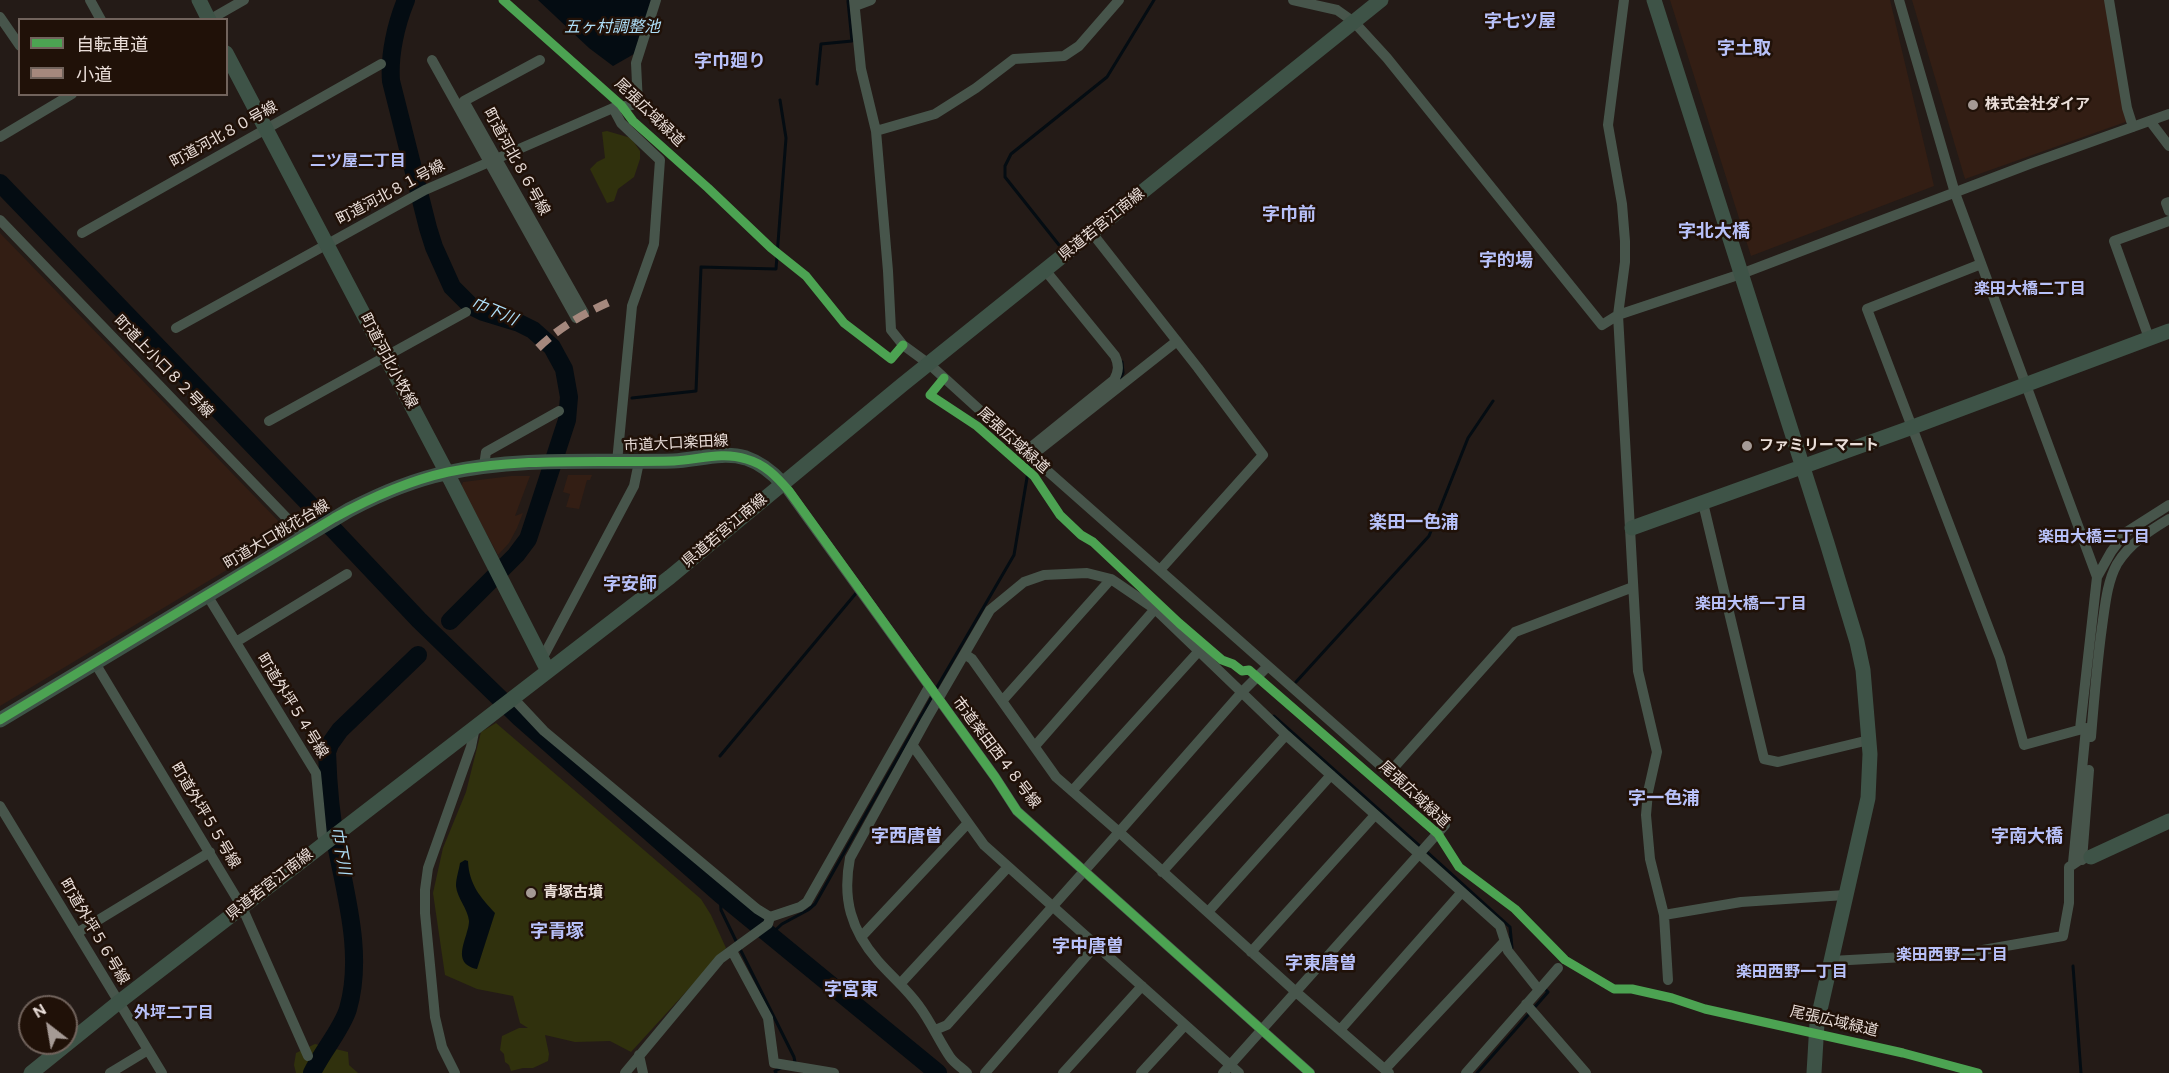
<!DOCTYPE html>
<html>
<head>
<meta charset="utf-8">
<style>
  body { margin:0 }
  #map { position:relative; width:2169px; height:1073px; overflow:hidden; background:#241b17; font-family:"DM Sans","Noto Sans JP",sans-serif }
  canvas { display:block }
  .legend { position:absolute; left:18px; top:18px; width:210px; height:78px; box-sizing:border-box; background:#201108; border:2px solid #71635c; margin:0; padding:8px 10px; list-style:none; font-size:18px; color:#eaded9 }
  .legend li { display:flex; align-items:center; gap:12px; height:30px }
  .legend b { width:30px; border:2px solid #71635c }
  .north { position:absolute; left:18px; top:995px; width:60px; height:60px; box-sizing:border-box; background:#201108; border:2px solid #71635c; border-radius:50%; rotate:329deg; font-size:16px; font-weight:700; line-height:24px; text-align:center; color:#eaded9 }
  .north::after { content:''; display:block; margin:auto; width:21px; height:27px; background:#a59a95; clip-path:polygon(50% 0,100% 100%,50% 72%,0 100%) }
</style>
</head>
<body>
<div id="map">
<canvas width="2169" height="1073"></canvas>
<ul class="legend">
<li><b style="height:8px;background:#4ca352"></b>自転車道</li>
<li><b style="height:8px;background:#a5887d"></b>小道</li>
</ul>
<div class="north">N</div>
</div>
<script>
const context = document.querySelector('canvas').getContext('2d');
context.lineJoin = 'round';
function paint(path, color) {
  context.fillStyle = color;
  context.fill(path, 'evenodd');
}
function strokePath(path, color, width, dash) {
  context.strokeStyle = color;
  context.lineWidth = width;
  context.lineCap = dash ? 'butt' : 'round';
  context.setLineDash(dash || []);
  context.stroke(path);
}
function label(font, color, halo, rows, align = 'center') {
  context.font = font + ' "DM Sans","Noto Sans JP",sans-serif';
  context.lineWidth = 5;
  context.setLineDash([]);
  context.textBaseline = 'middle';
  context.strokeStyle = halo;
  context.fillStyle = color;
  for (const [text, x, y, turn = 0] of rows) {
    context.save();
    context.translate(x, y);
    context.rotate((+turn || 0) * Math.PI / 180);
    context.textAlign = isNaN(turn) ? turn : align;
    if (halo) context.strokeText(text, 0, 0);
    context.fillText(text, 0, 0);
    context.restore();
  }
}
const built = new Path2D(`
  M1670 0H1890L1934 186 1751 256Z
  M1912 0H2109L2131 120 1965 179Z
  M0 233 286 529 285 535 0 706Z
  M568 475H592L590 480H587L579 509 566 507 570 494 563 492Z
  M511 476H530L515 516 523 513 517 528 509 543 498 555 461 487 463 482Z`);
const green = new Path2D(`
  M607 131 631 138 640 151V159L634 177 618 189 614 201 607 203 590 169 597 162 605 158 602 132Z
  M496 723 701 899 711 915 726 948 631 1052 610 1041 575 1042 545 1035 549 1054 548 1061 533 1068H523L511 1071 509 1065 505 1062 504 1054 500 1050 502 1036 519 1028H528L520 1023 513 996 477 989 445 975 433 893 443 848 466 792 481 732Z
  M315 1044 348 1052 349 1065 358 1073H296L294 1065 296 1053Z`);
const water = new Path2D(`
  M538 0H655L634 54 613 66 589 48Z
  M465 860 468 861C469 884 480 897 495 913L477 969C449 963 469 937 469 921 468 909 457 898 456 886 456 878 459 870 460 863Z`);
const stream = new Path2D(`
  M817 84 821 44 852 41 848 1
  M1059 245 1005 177V166L1011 154 1107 77 1154 0
  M1120 379 1123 373 1122 362
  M632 398 696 391 701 267 776 269 786 138 780 100
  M1296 682 1429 536 1468 438 1493 401
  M936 689 1014 555 1030 460
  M1274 716 1421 847
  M720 756 857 592
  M1426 851 1510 927 1512 948
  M720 894 721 910 737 943
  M770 935 782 924 808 910 815 904 933 695
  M740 949 794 1057 795 1062 793 1063
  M2073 966 2081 1073
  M1534 1008 1548 992 1544 988
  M776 1073 775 1071 781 1068
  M1477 1073 1529 1014`);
const river = new Path2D(`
  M406 0C396 24 389 55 391 81L428 228 434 247 452 287 471 306 483 312 519 323 533 330 552 347 564 369 569 397 567 420 528 539 516 555 450 621
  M0 183 317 512 419 620 520 718 720 894 938 1073
  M312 1073C321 1053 342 1029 348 1009 363 957 347 900 337 849 331 818 328 784 327 752L330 744 340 730 418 655`);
const street = new Path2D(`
  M90 0 101 20
  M854 0 861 69 876 131 888 271 891 330 903 345 929 364 1027 453 1030 448 1114 380C1119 371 1119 365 1115 356L1045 270
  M1293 0 1337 10 1354 22 1387 58 1602 325 1618 315 1741 274 2032 163 2169 114
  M1624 0 1608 125 1622 204 1625 241V262L1618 315 1638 671 1657 752 1648 792 1646 815 1650 859 1664 915 1668 980
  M1899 0 1955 193 2097 577
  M2109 0 2127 108 2133 127
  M855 6 871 0
  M0 17 20 46
  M209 20 244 0
  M432 60 576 318
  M540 60 464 101 584 313
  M613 108 621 123 660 160 654 244 632 306 617 462
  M2150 121 2169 146
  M876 131 935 114 976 88 1014 59 1064 56 1079 46 1119 0
  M0 137 72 94
  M2169 202 2166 203 2169 211
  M0 220 304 536
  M82 233 381 64
  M1092 233 1198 368 1263 455 1160 570
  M1981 264 1867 309 2000 658 2024 745 2086 728 2073 863
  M176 328 425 190 613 108 638 104 636 63 656 0
  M2149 338 2114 241 2169 221
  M1177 341 1035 453 1034 459 1389 773 1515 632 1633 587
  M269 421 466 312
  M484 466 486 452 559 411
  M783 484 995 777 1017 811 1310 1073
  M1703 503 1764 759 1778 762 1869 740
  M207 595 316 773 322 835 325 843
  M236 642 347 574
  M966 655 972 659 1056 777 1119 832 1242 692 1267 667
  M542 659 634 486 639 462
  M95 663 242 907 308 1056
  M513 698 544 731 757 909 770 917
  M1003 700 1111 579
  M2080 729 2097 577 2111 552 2125 533 2169 505
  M2091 737C2094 700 2097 663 2102 627 2105 606 2107 582 2117 564 2129 544 2149 531 2169 519
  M913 746 984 845 1239 1073
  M1035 746 1155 609
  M1072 791 1198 652
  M0 806 162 1073
  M2082 860 2089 770
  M1162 872 1286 735
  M1208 912 1331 775
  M1664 915 1741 902 1845 895
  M77 933 210 852
  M862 936 968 823
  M732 951 768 1018 774 1063 834 1073
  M1251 952 1375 815
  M1831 961 1960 954 2063 936 2069 903V867L2078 861
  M900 984 1008 867
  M1539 990 1558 968
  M1526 1004 1586 1073
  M935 1030 947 1025 1119 832 1296 992 1389 1073
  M1340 1030 1461 893
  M639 1055 643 1073
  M1385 1069 1505 941
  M110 1073 148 1050
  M455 1073 442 1047 435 1017 425 913V890L428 868 471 747 475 727
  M625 1073 720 959 768 924 770 917 800 907 807 902 929 687
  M967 1073C962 1068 954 1063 950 1057 939 1041 931 1022 919 1006 907 989 891 976 878 961 851 930 842 899 850 858L926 720 990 610 1024 582 1044 575 1087 573 1111 579 1155 609 1286 735 1500 926 1508 951 1539 990 1466 1073
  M985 1073 1096 945
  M1063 1073 1142 986
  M1141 1073 1185 1025
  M1223 1073 1445 825`);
const secondary = new Path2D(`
  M199 0 209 20
  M1654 0 1827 543 1857 642 1863 670 1870 754 1868 798 1817 1023 1814 1073
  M226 53 447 473 548 671
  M1632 528 1910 428 2169 331
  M0 720 349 510C380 494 412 480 446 473 520 456 598 463 673 461 697 460 722 451 746 458 761 463 772 472 783 484
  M2091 857 2169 821
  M31 1073 119 1002 670 577 902 385 1381 0`);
const quiet = new Path2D(`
  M538 348C560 327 584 313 612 301`);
const cycleway = new Path2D(`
  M503 0 621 105 633 121 708 188 771 248 806 276 844 323 891 359 903 345
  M944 378 930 395 977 426 1027 470 1034 476 1060 515 1081 535 1093 542 1179 623 1222 660 1233 664 1242 671 1249 670 1438 834 1459 867 1515 909 1565 960 1614 989H1632L1672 998 1705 1009 1903 1053 1978 1073
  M0 720 334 518C370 498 407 481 448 472 521 457 599 463 674 461 698 460 722 451 746 459 765 464 777 477 789 491L995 777 1017 811 1310 1073`);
const markers = [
  [1973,105,6,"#a59a95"],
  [1747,446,6,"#a59a95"],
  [531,893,6,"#a59a95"]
];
const poiNames = [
  ["株式会社ダイア",1985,105],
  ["ファミリーマート",1759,446],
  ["青塚古墳",543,893]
];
const streetNames = [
  ["尾張広域緑道",649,113,44],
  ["町道河北８０号線",224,135,-29],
  ["町道河北８６号線",516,162,61],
  ["町道河北８１号線",391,193,-28],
  ["県道若宮江南線",1102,225,-39],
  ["町道河北小牧線",388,361,62],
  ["町道上小口８２号線",163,367,46],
  ["尾張広域緑道",1013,441,42],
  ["市道大口楽田線",676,444,-3],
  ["県道若宮江南線",725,531,-40],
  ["町道大口桃花台線",277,535,-31],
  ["町道外坪５４号線",292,706,58],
  ["市道楽田西４８号線",996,753,53],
  ["尾張広域緑道",1414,795,43],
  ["町道外坪５５号線",205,816,59],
  ["県道若宮江南線",270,885,-38],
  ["町道外坪５６号線",94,932,59],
  ["尾張広域緑道",1834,1022,13]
];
const waterNames = [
  ["五ヶ村調整池",612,28],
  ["巾下川",494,312,23],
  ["巾下川",340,851,80]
];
const neighbourhoodNames = [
  ["二ツ屋二丁目",358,162],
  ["楽田大橋二丁目",2030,290],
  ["楽田大橋三丁目",2094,538],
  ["楽田大橋一丁目",1751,605],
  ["楽田西野二丁目",1952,956],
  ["楽田西野一丁目",1792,973],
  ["外坪二丁目",174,1014]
];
const quarterNames = [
  ["字七ツ屋",1520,22],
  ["字土取",1744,49],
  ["字巾廻り",730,62],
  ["字巾前",1289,215],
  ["字北大橋",1714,232],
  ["字的場",1506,261],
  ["楽田一色浦",1414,523],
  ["字安師",630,585],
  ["字一色浦",1664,799],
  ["字西唐曽",907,837],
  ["字南大橋",2027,837],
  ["字青塚",557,932],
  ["字中唐曽",1088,947],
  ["字東唐曽",1321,964],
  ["字宮東",851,990]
];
paint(built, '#331e14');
paint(green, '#30310d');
paint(water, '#040c12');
strokePath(stream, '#040c12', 3);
strokePath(river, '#040c12', 18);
strokePath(street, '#47554b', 10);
strokePath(secondary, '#3e5347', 15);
strokePath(quiet, '#a5887d', 8, [15, 8]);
strokePath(cycleway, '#4ca352', 9);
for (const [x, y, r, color] of markers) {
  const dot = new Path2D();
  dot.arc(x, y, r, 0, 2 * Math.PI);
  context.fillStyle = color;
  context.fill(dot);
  strokePath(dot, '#201108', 2);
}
label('bold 15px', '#eaded9', '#201108', poiNames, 'left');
label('15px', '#eaded9', '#201108', streetNames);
label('italic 16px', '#aedff9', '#201108', waterNames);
label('bold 16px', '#b8c1f9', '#201108', neighbourhoodNames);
label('bold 18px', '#b8c1f9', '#201108', quarterNames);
</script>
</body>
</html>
